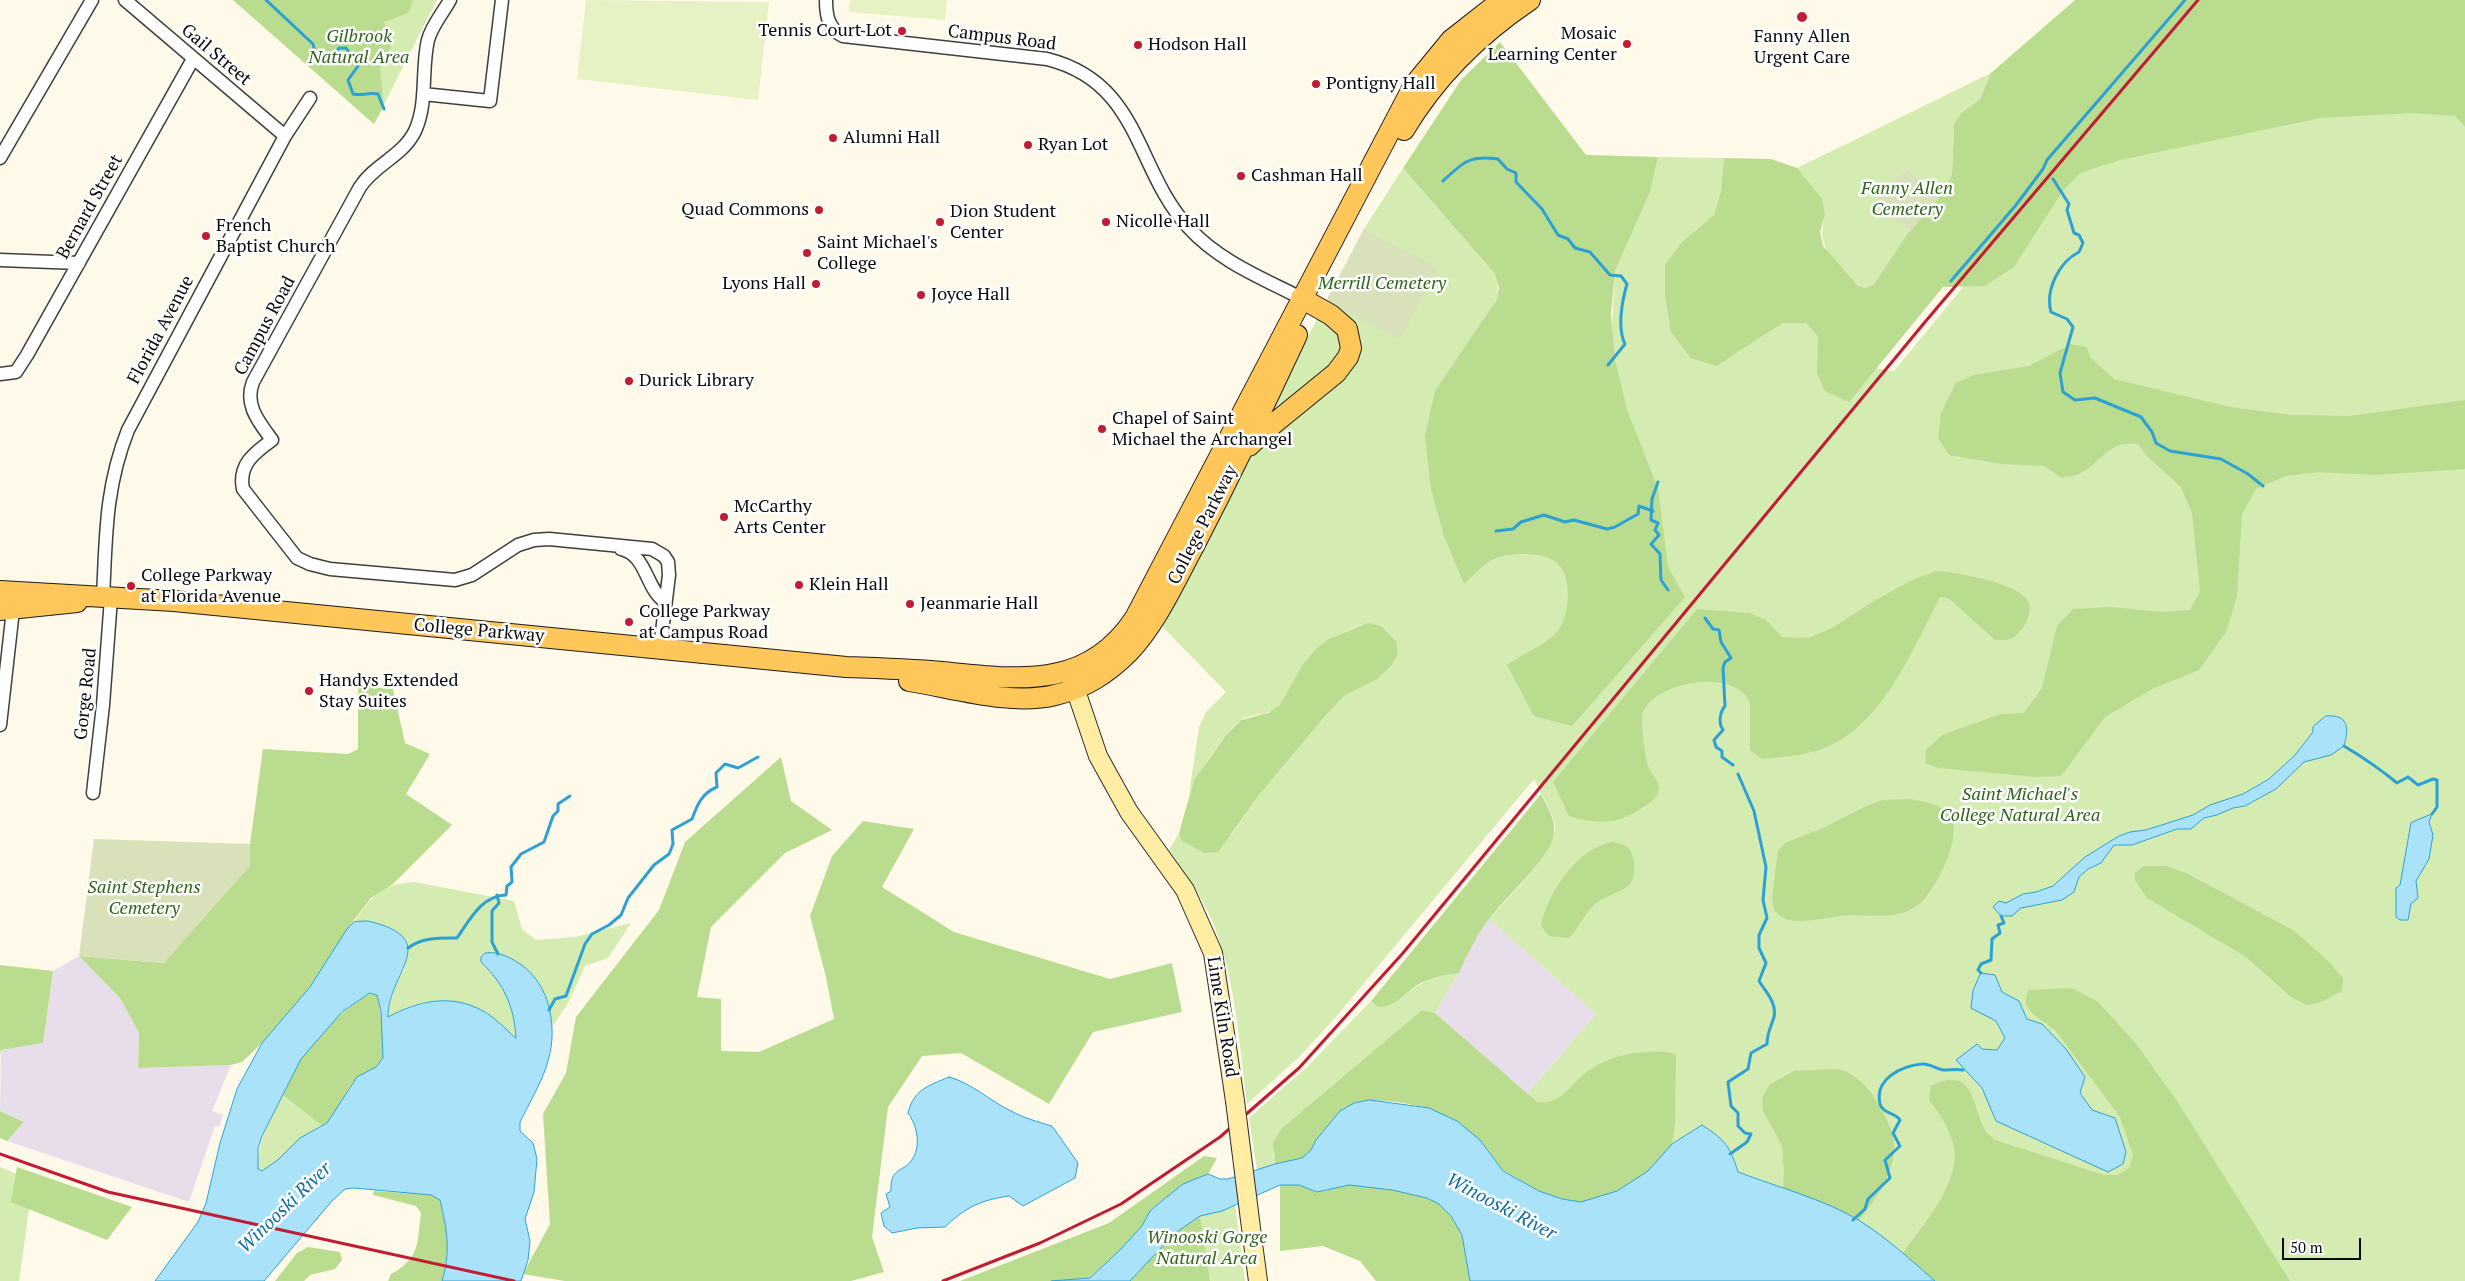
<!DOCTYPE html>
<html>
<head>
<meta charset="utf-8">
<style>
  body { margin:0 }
  #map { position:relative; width:2465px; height:1281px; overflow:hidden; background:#fff9e9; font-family:"PT Serif",serif }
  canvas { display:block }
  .scale { position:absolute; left:2282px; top:1238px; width:79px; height:22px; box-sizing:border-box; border:2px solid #0b0b0b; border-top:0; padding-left:6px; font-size:15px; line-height:18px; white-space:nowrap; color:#0b0b0b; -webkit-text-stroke:4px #fff; paint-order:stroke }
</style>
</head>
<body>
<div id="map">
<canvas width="2465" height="1281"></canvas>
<div class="scale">50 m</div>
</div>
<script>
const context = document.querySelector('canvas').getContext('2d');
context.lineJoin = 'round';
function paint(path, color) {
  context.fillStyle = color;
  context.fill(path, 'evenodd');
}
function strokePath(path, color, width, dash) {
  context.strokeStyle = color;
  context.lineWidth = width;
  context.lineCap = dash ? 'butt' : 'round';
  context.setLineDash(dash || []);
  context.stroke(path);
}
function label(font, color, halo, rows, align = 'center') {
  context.font = font + ' "PT Serif",serif';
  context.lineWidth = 5;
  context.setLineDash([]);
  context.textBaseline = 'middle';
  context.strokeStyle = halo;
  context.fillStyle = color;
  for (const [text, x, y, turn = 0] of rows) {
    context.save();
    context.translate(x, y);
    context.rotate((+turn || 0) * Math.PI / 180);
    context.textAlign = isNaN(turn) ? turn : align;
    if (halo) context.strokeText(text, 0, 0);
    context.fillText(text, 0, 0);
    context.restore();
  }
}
const industrial = new Path2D(`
  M1489 919 1596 1014 1527 1094 1435 1013 1459 973 1474 941Z
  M79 956 120 998 139 1033 138 1068 231 1065 212 1111 223 1115 219 1127 215 1126 189 1202 7 1141 24 1122 0 1111 1 1050 43 1043 53 971Z`);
const green = new Path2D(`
  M233 0H437L374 124Z
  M2220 0H2465V1281H1935L1903 1253 1783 1188 1738 1172 1731 1151 1702 1125 1672 1144 1648 1171 1480 1140 1527 1094 1596 1014 1489 919C1505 901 1559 849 1555 825 1552 810 1541 793 1534 779L1335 1018 1298 1058 1247 1104C1239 1043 1236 980 1213 923 1202 897 1185 873 1169 850L1179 833 1182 841 1231 835 1259 795 1326 715 1345 695 1398 654C1395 632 1386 632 1367 623 1339 632 1313 648 1298 674 1292 684 1286 699 1278 707 1267 716 1254 713 1242 719 1227 729 1195 776 1189 794L1199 727 1206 712 1226 692 1159 623 1364 229 1403 168 1495 274C1499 288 1499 296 1492 308L1612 327 1615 271 1650 192 1658 157 1724 158 1721 191 1714 215 1682 242 1744 348 1783 323H1806L1818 337V360L1894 371 1964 286H1981Z
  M1991 73 1980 99 1961 113 1954 124 1952 175 1940 196 1905 167 1875 203 1910 232 1874 284 1866 288 1858 286C1835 260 1815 251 1825 214L1797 168Z
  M414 882 514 901 522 929 536 940 575 937 631 923 608 958 585 966 568 1003 553 1026 546 996 481 962C506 986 513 1004 516 1038 476 999 439 988 388 1017 389 998 396 984 405 968L368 921 354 922C373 895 380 885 414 882Z
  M1459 973 1435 1013 1422 1010 1282 1128 1273 1154 1275 1164 1257 1170 1249 1118 1307 1067 1371 1001C1389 1017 1404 992 1421 984 1433 977 1446 975 1459 973Z
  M283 1095 322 1126 300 1138 279 1159 262 1171 258 1169C258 1138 269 1123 283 1095Z
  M0 1167 33 1181 19 1281H0Z
  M1235 1205 1245 1281H1130L1200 1216Z`);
const forest = new Path2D(`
  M233 0H413L408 13 384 22 391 46 380 69 384 106 374 124Z
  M2075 0H2465V127L2455 116 2414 113 2320 118 2120 160 2080 173 2062 192 2014 267 1985 286 1943 287 1849 402 1825 391 1817 373 1818 337 1806 323H1783L1716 366 1691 358 1671 332 1665 296V265L1682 242 1714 215 1721 191 1724 158 1771 159 1797 168 1822 199 1825 214 1820 232 1823 246 1858 286 1866 288 1874 284 1909 232 1940 196 1952 175 1954 124 1961 113 1980 99 1991 73Z
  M1500 42 1586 155 1658 157 1650 192 1615 271 1611 314 1615 360 1627 410 1658 489 1668 567 1685 597 1572 726 1534 716 1507 665C1520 656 1546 644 1556 633 1565 623 1568 607 1568 593 1567 563 1552 554 1524 554 1512 554 1501 555 1490 561 1481 566 1472 577 1464 584L1444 536 1431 489 1425 436 1435 391 1496 301 1499 288 1495 274 1403 168 1461 80Z
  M2071 344 2086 347 2091 358 2114 379 2230 407 2291 415 2350 416 2465 400V469L2374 475 2319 472 2286 476 2256 489 2242 514 2237 596 2226 632 2199 670 2152 689 2105 717 2061 776 2036 777 1939 768 1925 763 1926 750 1942 735 2001 714 2024 713 2042 688 2057 626 2073 609 2110 607 2163 612 2190 610 2200 592 2192 513 2181 487 2146 455 2138 444C2108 440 2103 461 2081 473 2076 476 2067 477 2062 478L2044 466 2002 464 1949 455 1938 438 1941 413 1956 383 1974 375 2029 366Z
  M1936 571C1957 572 2009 582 2025 597 2036 607 2025 630 2014 637 2009 641 2002 640 1995 640L1953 602 1947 598 1940 597C1912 650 1881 730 1819 750 1801 756 1780 757 1762 759L1750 750V703C1737 667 1655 681 1643 712 1640 720 1645 760 1649 768 1652 775 1659 781 1659 789 1658 797 1651 802 1645 806 1616 825 1602 825 1569 816L1553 782 1697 609 1749 613 1766 620 1782 637 1809 638 1834 627 1874 601 1910 581Z
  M1367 623 1381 626 1396 641 1398 654 1391 666 1377 679 1345 695 1326 715 1259 795 1218 852 1205 853 1182 841 1179 833 1194 780 1226 735 1241 720 1268 713 1280 705 1303 664 1317 648 1329 639Z
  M358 686 393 689 405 743 430 754 406 794 452 825 393 884 371 898 347 929 310 987 262 1043 242 1062 231 1065 138 1068 139 1033 120 998 79 956 164 963 250 844 263 749 348 754 358 749Z
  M781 757 791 801 832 830 785 853 711 927 697 997 721 999V1051L759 1052 834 1019 826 977 810 916 832 856 863 821 914 829 882 887 954 932 1110 979 1172 963 1182 1012 1093 1032 1049 1104 961 1053 922 1056 888 1107 872 1237 884 1272 851 1281H565L523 1274 550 1224 543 1114 566 1073 576 1017 659 910 685 842Z
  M1541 794C1547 806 1556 820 1554 834 1551 857 1504 899 1489 919 1476 936 1468 954 1459 973 1446 975 1433 977 1421 983 1406 991 1396 1008 1378 1007L1371 1001Z
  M1909 799C1925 802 1940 803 1950 816 1964 835 1935 892 1918 905 1896 922 1865 913 1840 916 1823 918 1807 923 1790 920 1783 919 1779 915 1774 910L1772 897 1778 851 1785 843 1823 828 1864 807 1883 800Z
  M1613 842C1618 843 1623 844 1627 847 1636 854 1637 879 1628 886 1618 893 1604 896 1594 905 1584 914 1579 928 1569 938L1549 936 1541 926C1547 893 1578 847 1613 842Z
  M2144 866H2166L2186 873 2293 930 2326 959 2343 978 2342 991 2323 1001 2309 1005 2302 1003 2290 996 2246 957 2147 898 2135 880V873Z
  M0 965 53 971 43 1043 1 1050 0 1055Z
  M2072 988 2098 1002 2137 1045 2177 1101 2290 1281H1935L1903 1253C1923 1225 1964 1179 1953 1143 1948 1126 1939 1113 1929 1100L1931 1086C1973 1065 1971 1101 1984 1128 1986 1133 1991 1136 1995 1140L2104 1175H2118L2129 1168 2133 1155 2120 1117 2055 1030 2033 1014 2025 1003 2028 990Z
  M370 993 377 995C380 1007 386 1047 383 1058 379 1070 363 1071 356 1079 342 1093 340 1116 322 1126L283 1095C289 1084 294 1071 300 1060 317 1031 344 1011 370 993Z
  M1422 1010 1435 1013 1537 1102C1563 1106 1571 1081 1591 1069 1608 1058 1629 1052 1649 1052 1659 1052 1667 1050 1676 1055L1675 1123 1672 1144 1648 1171 1617 1191 1600 1198 1581 1202 1562 1199 1539 1191 1503 1170 1480 1140 1429 1108 1398 1102 1370 1100 1354 1103 1340 1111 1316 1140 1311 1150 1302 1158 1275 1164 1273 1143 1282 1128Z
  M1838 1069C1857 1074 1870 1088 1879 1106 1883 1113 1888 1121 1891 1130 1903 1162 1878 1197 1859 1220L1783 1188 1784 1173 1782 1145 1763 1111 1762 1098 1769 1085 1794 1071Z
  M0 1111 24 1122 7 1141 0 1138Z
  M1204 1156 1217 1158 1208 1174 1183 1184 1163 1200 1150 1211 1142 1226 1120 1250 1089 1278 1051 1281H960L1109 1223Z
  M17 1167 132 1207 107 1240 11 1202Z
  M1280 1185H1299L1317 1192 1349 1185 1392 1190 1427 1198 1439 1204 1451 1216 1462 1235 1470 1281H1376L1360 1261 1323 1246 1280 1251Z
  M374 1191 431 1195 440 1200C447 1231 451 1250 442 1281H388L391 1274C420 1259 417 1243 421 1213L416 1206 373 1195Z
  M1200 1216 1210 1281H1130L1175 1233Z
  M308 1247 340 1252 342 1260 335 1269 310 1275 304 1281H275L297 1253Z`);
const cemetery = new Path2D(`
  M1905 167 1940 196 1910 232 1874 203Z
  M1364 229 1438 268 1400 339 1326 301Z
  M94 839 250 844V866L164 963 79 956Z`);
const pitch = new Path2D(`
  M586 0 769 2 758 100 577 79Z
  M850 0H947L945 20 849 12Z`);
const water = new Path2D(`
  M2326 716C2349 714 2349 728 2344 746L2331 755 2304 762 2276 789 2245 806 2233 808 2217 815 2204 818 2191 829H2177L2132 845H2114L2101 863 2088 869 2079 877 2074 892 2062 900 2021 908 2012 916H2001L1993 907 1999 901 2006 903 2023 894 2036 892 2053 886 2085 857 2119 836 2130 832 2146 830 2193 815 2210 805 2243 794 2269 779 2295 755 2313 732V727Z
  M2432 814 2429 822 2433 835 2429 859 2416 881 2418 898 2411 904 2408 920H2400L2396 917V888L2400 885 2411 823Z
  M368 921C445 939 387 973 388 1017 418 1001 451 993 483 1011 496 1018 505 1029 516 1038 514 1006 504 984 481 962V957L485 953C499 951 512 958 523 966 536 976 545 991 549 1007 560 1054 540 1082 520 1122V1131L533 1143 537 1159 534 1192 525 1219 530 1241 528 1260 521 1281H442C451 1252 447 1229 440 1200L431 1195 354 1188 345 1189 331 1202 264 1281H155L198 1222 206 1203 220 1143 237 1089 262 1043 310 987 347 929 354 922ZM370 993 377 995 381 1011 383 1058 376 1067 357 1077 327 1123 300 1138 279 1159 262 1171 258 1169V1148L262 1136 301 1059 341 1013Z
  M1981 973 1995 975 2002 992 2019 1001 2027 1019 2042 1024 2066 1049 2085 1077 2080 1093 2092 1110 2115 1118 2126 1152 2123 1164 2108 1172 1996 1121 1982 1088 1956 1060 1977 1044 1982 1049 1997 1050 2005 1038 1996 1021 1971 1008 1973 991Z
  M949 1077C972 1083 990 1101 1011 1111 1024 1118 1038 1122 1052 1126L1078 1163 1075 1178 1023 1206 1009 1196C981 1200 966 1207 945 1227L917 1228 892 1233 884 1226 881 1213 890 1207 886 1194 891 1191C890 1167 902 1173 911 1161 922 1147 917 1125 908 1113 914 1089 928 1086 949 1077Z
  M1370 1100 1429 1108 1457 1121 1480 1140 1503 1171 1539 1191 1562 1199 1581 1202 1617 1191 1648 1171 1672 1144 1702 1125C1725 1140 1730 1146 1738 1172 1777 1187 1824 1199 1860 1221 1887 1238 1911 1260 1935 1281H1470L1462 1235 1451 1216 1439 1204 1427 1198 1392 1190 1349 1185 1317 1192 1299 1185H1280L1222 1211 1200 1216 1175 1233 1130 1281H1051L1090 1278 1120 1250 1142 1226 1150 1211 1163 1200 1183 1184 1208 1174 1220 1179H1228L1275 1164 1302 1158 1311 1150 1316 1140 1340 1111 1354 1103Z`);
const stream = new Path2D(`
  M266 0 313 44 315 52 323 59 333 56 339 48H346L358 66 348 80 353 94C363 96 369 92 378 94L384 109
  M2053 179 2069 204 2067 210 2074 233 2079 235 2083 243 2079 252C2059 262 2045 290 2051 312L2067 319 2073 327 2060 373 2063 392 2075 400 2095 398 2141 417 2152 432 2156 443 2170 451 2221 459 2248 474 2263 486
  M1443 181C1463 162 1470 155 1498 159L1507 169 1516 173V182L1542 209 1558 235 1568 239 1575 248 1590 252 1610 275 1621 276 1627 284C1622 301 1617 328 1625 344L1608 365
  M1951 281 2016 205 2043 169 2047 160 2185 0
  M1658 482 1652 499 1651 520 1658 523 1655 530 1659 535 1651 544 1660 554 1661 580 1668 590
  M1496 531 1513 529 1521 522 1544 515 1565 522 1574 520 1607 529 1615 527 1638 514 1639 506 1653 511
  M1705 618 1713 629 1719 630 1721 642 1731 658 1725 662 1723 668 1725 706C1720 712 1718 723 1723 730L1714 740 1716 747 1722 751V757L1733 765
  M2344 746C2364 758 2379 768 2397 783L2408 777 2418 785 2433 779 2437 780V807L2432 814
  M497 895 499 903 492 911V942L498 954
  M408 948C422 937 440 938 457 938 469 921 482 895 506 895L507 886 512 882 511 867 521 854 544 842 553 816 558 811V804L570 796
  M1981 973 1978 970 1981 964 1991 960 1992 939 2000 933 1998 925 2004 923 2001 916
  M549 1010 555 999 566 996 585 944 592 934 609 925 621 915 628 898 654 865 669 854 673 844 672 830 692 819C697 805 702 793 717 787L716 773 725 764 738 768 758 757
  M1730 1154 1747 1142 1751 1134 1745 1133 1738 1126V1113L1731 1106 1728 1082 1748 1069 1751 1053 1767 1044C1767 1033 1771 1027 1774 1017 1777 1003 1766 992 1759 981L1766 963 1759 948V935L1767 918 1763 900 1766 867 1754 811 1738 774
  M1853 1220 1865 1209 1868 1199 1890 1178 1885 1160 1900 1146 1893 1133 1900 1120C1895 1112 1883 1114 1880 1104 1874 1079 1901 1066 1922 1064 1929 1063 1936 1069 1944 1070 1950 1070 1956 1069 1963 1070`);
const street = new Path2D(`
  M125 0 285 136
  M450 0C443 13 432 25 428 40 421 69 428 103 415 131 403 156 375 164 360 187L253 382C244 405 259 422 272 440 254 453 238 465 243 489L297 558 310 564 330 569 455 580 472 575 518 545 534 540 549 539 652 549 664 556 668 562 669 575 660 648
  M826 0C826 15 828 29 843 36L1047 59C1142 83 1134 169 1189 228 1219 261 1262 278 1301 298
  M423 94 490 101 502 0
  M0 158 92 0
  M0 260 79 263
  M0 374 16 372 27 355 193 59
  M621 549C647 555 645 587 664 601
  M103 598C106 537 105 488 128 430L285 136 310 98
  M0 725 14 601
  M93 793 103 705 111 598`);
const secondary = new Path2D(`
  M1071 676 1098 756 1129 812 1185 890 1213 953 1235 1101
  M1252 1236 1258 1281`);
const primary = new Path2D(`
  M1404 130C1436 76 1478 35 1530 0
  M1249 446 1266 430 1336 373 1348 357 1351 348 1347 329 1331 315 1301 298
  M0 591 174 601 846 667C878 668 910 669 942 672 1017 679 1087 691 1135 618L1414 85 1451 40 1502 0
  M0 610 77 602
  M909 681C953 688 1012 706 1055 695 1085 688 1107 674 1129 652 1157 622 1175 581 1194 546 1230 476 1264 406 1297 335`);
const rail = new Path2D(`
  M0 1154 108 1192 514 1281
  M943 1281 1040 1243 1121 1204 1220 1137 1299 1068 1403 953 1925 322 2198 0`);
const secondaryBridge = new Path2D(`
  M1235 1101 1252 1236`);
const markers = [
  [1802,17,6,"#c11c33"],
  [902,31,5,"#c11c33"],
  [1627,44,5,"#c11c33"],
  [1138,45,5,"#c11c33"],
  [1316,84,5,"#c11c33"],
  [833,138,5,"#c11c33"],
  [1028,145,5,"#c11c33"],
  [1241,176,5,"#c11c33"],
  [819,210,5,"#c11c33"],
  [940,222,5,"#c11c33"],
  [1106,222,5,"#c11c33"],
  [206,236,5,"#c11c33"],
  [807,253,5,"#c11c33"],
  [816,284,5,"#c11c33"],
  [921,295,5,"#c11c33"],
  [629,381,5,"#c11c33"],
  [1102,429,5,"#c11c33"],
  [724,517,5,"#c11c33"],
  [799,585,5,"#c11c33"],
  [131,586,5,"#c11c33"],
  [910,604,5,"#c11c33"],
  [629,622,5,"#c11c33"],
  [309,691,5,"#c11c33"]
];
const poiNames = [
  ["Tennis Court Lot",892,31,"right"],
  ["Mosaic",1617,34,"right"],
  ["Learning Center",1617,55,"right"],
  ["Fanny Allen",1802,37,"center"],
  ["Urgent Care",1802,58,"center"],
  ["Hodson Hall",1148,45],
  ["Pontigny Hall",1326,84],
  ["Alumni Hall",843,138],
  ["Ryan Lot",1038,145],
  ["Cashman Hall",1251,176],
  ["Quad Commons",809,210,"right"],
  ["Dion Student",950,212],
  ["Center",950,233],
  ["Nicolle Hall",1116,222],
  ["French",216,226],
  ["Baptist Church",216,247],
  ["Saint Michael's",817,243],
  ["College",817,264],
  ["Lyons Hall",806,284,"right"],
  ["Joyce Hall",931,295],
  ["Durick Library",639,381],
  ["Chapel of Saint",1112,419],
  ["Michael the Archangel",1112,440],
  ["McCarthy",734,507],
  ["Arts Center",734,528],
  ["College Parkway",141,576],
  ["at Florida Avenue",141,597],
  ["Klein Hall",809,585],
  ["Jeanmarie Hall",920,604],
  ["College Parkway",639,612],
  ["at Campus Road",639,633],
  ["Handys Extended",319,681],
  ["Stay Suites",319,702]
];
const parkNames = [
  ["Gilbrook",359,37],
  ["Natural Area",359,58],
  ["Fanny Allen",1907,189],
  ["Cemetery",1907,210],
  ["Merrill Cemetery",1382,284],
  ["Saint Michael's",2020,795],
  ["College Natural Area",2020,816],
  ["Saint Stephens",144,888],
  ["Cemetery",144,909],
  ["Winooski Gorge",1207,1238],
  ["Natural Area",1207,1259]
];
const streetNames = [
  ["Campus Road",1002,38,7],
  ["Gail Street",216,55,40],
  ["Bernard Street",90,207,-61],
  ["Campus Road",265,326,-62],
  ["Florida Avenue",161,330,-62],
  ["College Parkway",1203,525,-63],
  ["College Parkway",479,631,5],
  ["Gorge Road",86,694,-84],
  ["Lime Kiln Road",1222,1017,81]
];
const waterNames = [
  ["Winooski River",1501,1207,28],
  ["Winooski River",285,1208,-44]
];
paint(industrial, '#e8deeb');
paint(green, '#d4ebb1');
paint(forest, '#b9dc8f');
paint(cemetery, '#d8e1ba');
paint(pitch, '#e6f2c3');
paint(water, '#aae3f9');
strokePath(water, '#2ea1d4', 1);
strokePath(stream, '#2ea1d4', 3);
strokePath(street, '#3e3e3e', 15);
strokePath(secondary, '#2d2d2d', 20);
strokePath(primary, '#1c1c1c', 22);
strokePath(street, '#fff', 12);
strokePath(secondary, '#ffeda4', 18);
strokePath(primary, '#ffc759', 20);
strokePath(rail, '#c11c33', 3);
strokePath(secondaryBridge, '#2d2d2d', 20, []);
strokePath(secondaryBridge, '#ffeda4', 18);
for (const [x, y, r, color] of markers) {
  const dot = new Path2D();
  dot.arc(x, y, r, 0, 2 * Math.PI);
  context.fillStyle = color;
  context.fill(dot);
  strokePath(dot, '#fff', 2);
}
label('18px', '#0b0b0b', '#fff', poiNames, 'left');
label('italic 18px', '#2f6519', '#fff', parkNames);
label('18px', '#0b0b0b', '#fff', streetNames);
label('italic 19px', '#0f6fa2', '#fff', waterNames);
</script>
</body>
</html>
